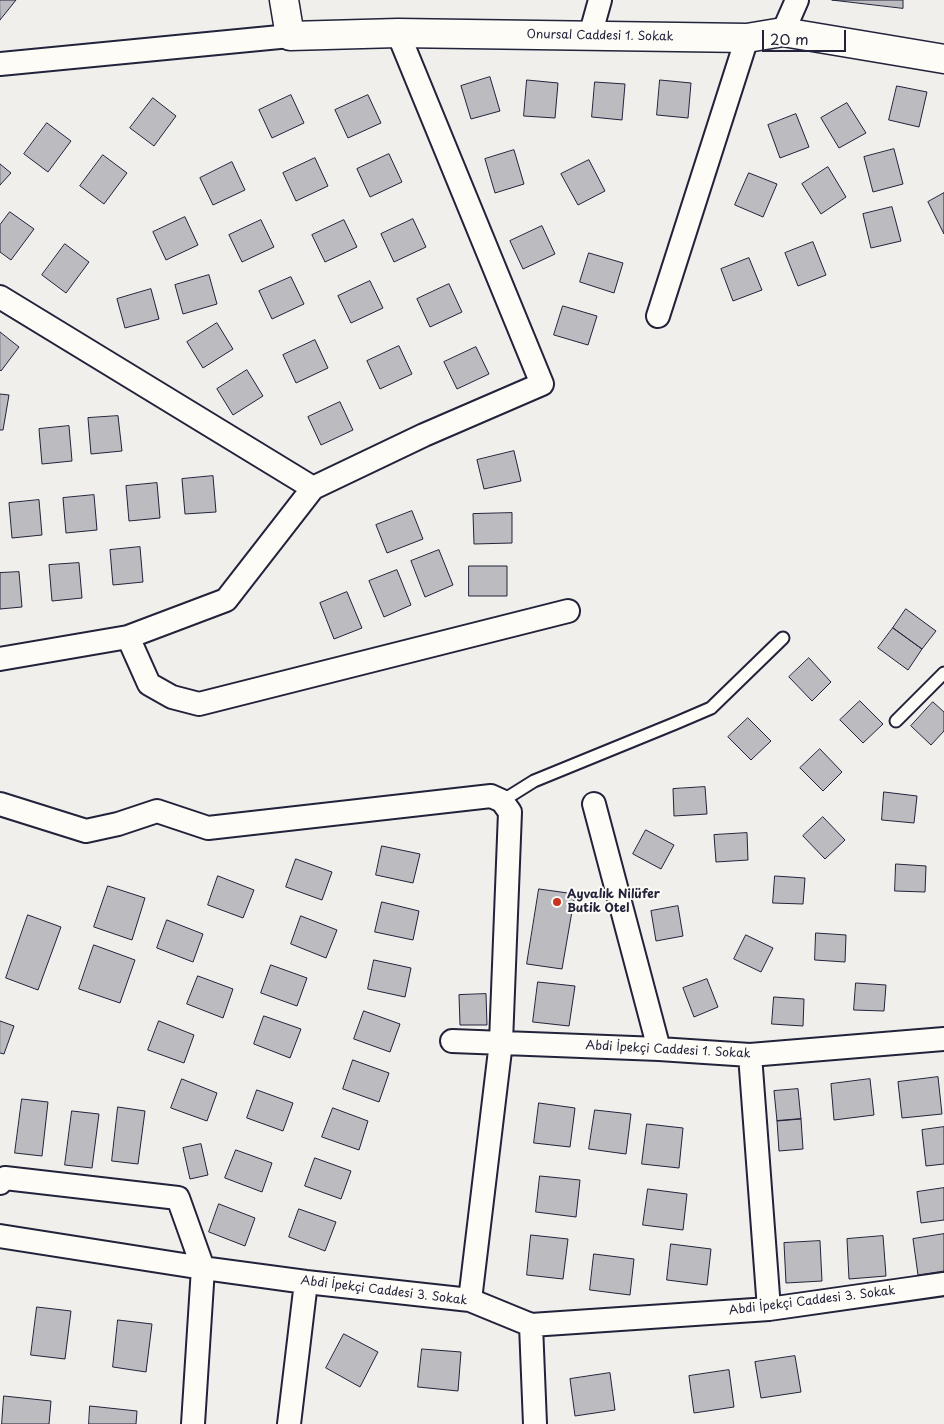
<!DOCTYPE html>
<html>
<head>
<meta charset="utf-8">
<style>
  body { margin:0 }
  #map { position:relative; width:944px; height:1424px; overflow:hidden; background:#f0efec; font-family:"Playpen Sans",sans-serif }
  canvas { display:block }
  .scale { position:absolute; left:762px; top:30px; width:84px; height:22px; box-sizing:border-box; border:2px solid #22223b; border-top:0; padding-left:6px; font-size:15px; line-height:18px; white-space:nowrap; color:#22223b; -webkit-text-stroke:4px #fdfcf7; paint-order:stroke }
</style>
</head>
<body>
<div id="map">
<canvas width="944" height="1424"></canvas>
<div class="scale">20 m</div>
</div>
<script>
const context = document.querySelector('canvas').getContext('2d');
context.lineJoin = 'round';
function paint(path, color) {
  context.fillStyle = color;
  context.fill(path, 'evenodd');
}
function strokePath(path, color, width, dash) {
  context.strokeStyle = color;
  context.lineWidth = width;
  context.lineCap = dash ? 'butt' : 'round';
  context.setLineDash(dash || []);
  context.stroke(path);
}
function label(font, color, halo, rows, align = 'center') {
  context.font = font + ' "Playpen Sans",sans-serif';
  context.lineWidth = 4;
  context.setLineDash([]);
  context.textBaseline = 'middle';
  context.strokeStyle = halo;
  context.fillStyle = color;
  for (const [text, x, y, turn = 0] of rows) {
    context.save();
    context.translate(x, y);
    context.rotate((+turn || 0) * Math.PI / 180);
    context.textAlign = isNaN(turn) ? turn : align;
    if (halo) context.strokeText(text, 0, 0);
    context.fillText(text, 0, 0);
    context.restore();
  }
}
const building = new Path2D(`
  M0 0H16L0 20Z
  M832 0H903V8Z
  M490 77 500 111 471 119 461 86Z
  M527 80 558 83 555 118 524 116Z
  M660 80 691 83 688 118 657 115Z
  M595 82 625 84 622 120 592 117Z
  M897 86 927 92 919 127 889 120Z
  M291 95 304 123 272 138 259 110Z
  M368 95 381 123 348 138 335 110Z
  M153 98 176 116 154 146 130 128Z
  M847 103 866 133 839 148 821 118Z
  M796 114 809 147 780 158 768 125Z
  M47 123 71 141 48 172 24 154Z
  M894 149 903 184 873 192 864 157Z
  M514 150 524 184 495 193 485 159Z
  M389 154 402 182 370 197 357 169Z
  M103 155 127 173 104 204 80 186Z
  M315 158 328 186 296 201 283 173Z
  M589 160 605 191 578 205 561 174Z
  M232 162 245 190 213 205 200 178Z
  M0 164 11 173 0 185Z
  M828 167 846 197 821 214 802 184Z
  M749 173 777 184 763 217 735 205Z
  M944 193V234L928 202Z
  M892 207 901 241 871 248 863 214Z
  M10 212 34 229 11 260 0 252V225Z
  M185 217 198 245 166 260 153 232Z
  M413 219 426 247 394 262 381 234Z
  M261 220 274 247 242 262 229 235Z
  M344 220 357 247 325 262 312 235Z
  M542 226 555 254 523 269 510 241Z
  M813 242 826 275 798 286 785 253Z
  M65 244 89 262 66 293 42 275Z
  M589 253 623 263 614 293 580 282Z
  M749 258 762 290 733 301 721 269Z
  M209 275 217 304 183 314 175 285Z
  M291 277 304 304 272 319 259 291Z
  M370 281 383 308 351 323 338 296Z
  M449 284 462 312 430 327 417 299Z
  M151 289 159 319 125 328 117 299Z
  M563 306 597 316 588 345 554 335Z
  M217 323 233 349 203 368 187 342Z
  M0 332 19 347 1 371 0 370Z
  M315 340 328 368 296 383 283 355Z
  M399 346 412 374 380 389 367 361Z
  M476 347 489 374 457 389 444 362Z
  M247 370 263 396 233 415 217 389Z
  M0 394 9 395 3 430H0Z
  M340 402 353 430 321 445 308 417Z
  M118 416 122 451 91 454 88 418Z
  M69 426 72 461 42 464 39 429Z
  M514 451 521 481 484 489 477 460Z
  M213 476 216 512 185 514 182 479Z
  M157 483 160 518 129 521 126 486Z
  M94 495 97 530 66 533 63 498Z
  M39 500 42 535 12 538 9 503Z
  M412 511 423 539 387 553 376 525Z
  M512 513V543L474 544 473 514Z
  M140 547 143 582 113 585 110 550Z
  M439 550 453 585 425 597 411 561Z
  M79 563 82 598 52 601 49 565Z
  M469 566H507V596H469Z
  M397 570 411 605 384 617 369 581Z
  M19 572 22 607 0 609V573Z
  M347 592 362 628 334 639 320 603Z
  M906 609 936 631 922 649 893 628Z
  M893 628 922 649 908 670 878 648Z
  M809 658 831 682 812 701 789 677Z
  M860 701 883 724 863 743 840 720Z
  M933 702 944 712V731L931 745 911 726Z
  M748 718 771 741 751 760 728 737Z
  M820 749 842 772 823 791 800 768Z
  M705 787 707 814 674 816 673 789Z
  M884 792 917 796 914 823 882 820Z
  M823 817 845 840 825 859 803 836Z
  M646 830 674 845 661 869 633 854Z
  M747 833 748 860 716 862 714 835Z
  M382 846 420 854 413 883 376 875Z
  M296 859 332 872 322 900 286 887Z
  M896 864 926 866 925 892 895 891Z
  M218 876 254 890 243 918 208 905Z
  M775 876 805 878 803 904 773 903Z
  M108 886 145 898 132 940 94 927Z
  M539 889 575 894 562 969 527 964Z
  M382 902 419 911 413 940 375 932Z
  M678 906 683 936 656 941 651 911Z
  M28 915 61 927 38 990 6 978Z
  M301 916 337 930 326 958 291 944Z
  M167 920 203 934 193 962 157 948Z
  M816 933 846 935 845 962 815 960Z
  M746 935 773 948 761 972 734 959Z
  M94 945 135 960 120 1003 79 989Z
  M374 960 411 968 405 997 368 989Z
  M271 965 307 978 297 1006 261 993Z
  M198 976 233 989 223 1018 187 1004Z
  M707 979 718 1007 694 1017 683 988Z
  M538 982 575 986 569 1026 533 1022Z
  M856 983 886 985 884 1011 854 1010Z
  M486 994 487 1025H460L459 995Z
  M774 997 804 999 803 1026 772 1024Z
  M364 1011 400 1024 390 1052 354 1039Z
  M264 1016 301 1029 290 1058 254 1044Z
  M0 1021 14 1026 4 1054 0 1053Z
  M159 1021 194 1035 184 1063 148 1050Z
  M353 1060 389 1073 379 1102 343 1089Z
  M938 1077 942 1114 902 1118 898 1082Z
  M182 1079 217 1093 207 1121 171 1108Z
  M870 1079 874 1115 834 1120 831 1084Z
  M798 1089 801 1119 777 1121 774 1091Z
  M257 1090 293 1103 283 1131 247 1118Z
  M22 1099 48 1102 42 1156 15 1153Z
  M539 1103 575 1108 570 1147 534 1143Z
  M118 1107 145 1111 138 1164 112 1161Z
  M333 1108 368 1121 359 1150 322 1137Z
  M595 1110 631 1114 626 1154 589 1149Z
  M72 1111 99 1114 92 1168 65 1165Z
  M801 1119 803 1149 779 1151 777 1121Z
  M647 1124 683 1128 679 1168 642 1164Z
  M944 1127V1164L926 1166 922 1130Z
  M201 1144 208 1175 190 1179 183 1148Z
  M236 1150 272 1163 262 1192 225 1178Z
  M315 1158 351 1171 341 1199 305 1186Z
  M540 1176 580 1180 576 1217 536 1212Z
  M944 1188V1220L921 1223 917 1192Z
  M648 1189 687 1194 683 1230 643 1225Z
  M219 1204 255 1218 245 1246 209 1232Z
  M299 1209 336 1222 325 1251 289 1237Z
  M944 1234V1271L918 1275 913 1239Z
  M531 1235 568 1239 563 1279 527 1275Z
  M883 1236 886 1276 849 1279 847 1239Z
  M820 1241 822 1281 786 1283 784 1243Z
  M671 1244 711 1249 707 1285 667 1280Z
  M594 1254 634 1259 630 1295 590 1290Z
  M37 1307 71 1311 65 1359 31 1355Z
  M118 1320 152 1324 146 1372 113 1367Z
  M344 1334 378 1352 360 1387 326 1368Z
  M422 1349 461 1352 458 1391 418 1387Z
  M795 1356 801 1392 761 1398 755 1362Z
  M729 1370 734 1407 694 1413 689 1376Z
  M610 1373 615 1410 575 1416 570 1379Z
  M4 1396 51 1401 49 1424H2Z
  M90 1406 137 1411 136 1424H89Z`);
const lane = new Path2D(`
  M896 721 944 673
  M502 801 534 781 676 723 711 708 783 638`);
const street = new Path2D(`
  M783 32 797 0
  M590 36 600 0
  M0 64 290 36
  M0 297 313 488
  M658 316 747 38
  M128 637 149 684 172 697 199 704 568 611
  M0 659 128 637 226 600 313 488 424 435 542 384 398 33
  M0 804 86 831 118 824 157 811 208 828 491 796 502 801 510 812 501 1042 470 1300
  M594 804 659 1049
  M452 1041 659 1049 750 1055 944 1039
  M750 1055 769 1309
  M0 1183 5 1178 178 1198 203 1268 193 1424
  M0 1236 203 1268 306 1282 470 1300 531 1325 769 1309 944 1284
  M531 1325 535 1424
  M289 1424 306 1282`);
const secondary = new Path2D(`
  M284 0 290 36 398 33 747 38 783 32 944 59`);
const markers = [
  [557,902,5,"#c8321e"]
];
const streetNames = [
  ["Onursal Caddesi 1. Sokak",600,36,1],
  ["Abdi İpekçi Caddesi 1. Sokak",668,1050,3],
  ["Abdi İpekçi Caddesi 3. Sokak",384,1291,7],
  ["Abdi İpekçi Caddesi 3. Sokak",812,1301,-7]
];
const poiNames = [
  ["Ayvalık Nilüfer",567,895],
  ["Butik Otel",567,909]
];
paint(building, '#bcbcc0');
strokePath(building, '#22223b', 1);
strokePath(lane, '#22223b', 15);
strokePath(street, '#22223b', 26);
strokePath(secondary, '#22223b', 31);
strokePath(lane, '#fdfcf7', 11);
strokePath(street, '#fdfcf7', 22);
strokePath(secondary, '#fdfcf7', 28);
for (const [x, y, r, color] of markers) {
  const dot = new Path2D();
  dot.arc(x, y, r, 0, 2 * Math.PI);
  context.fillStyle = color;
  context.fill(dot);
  strokePath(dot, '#fdfcf7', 2);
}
label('12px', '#22223b', '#fdfcf7', streetNames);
label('bold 12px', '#22223b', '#fdfcf7', poiNames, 'left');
</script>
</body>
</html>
